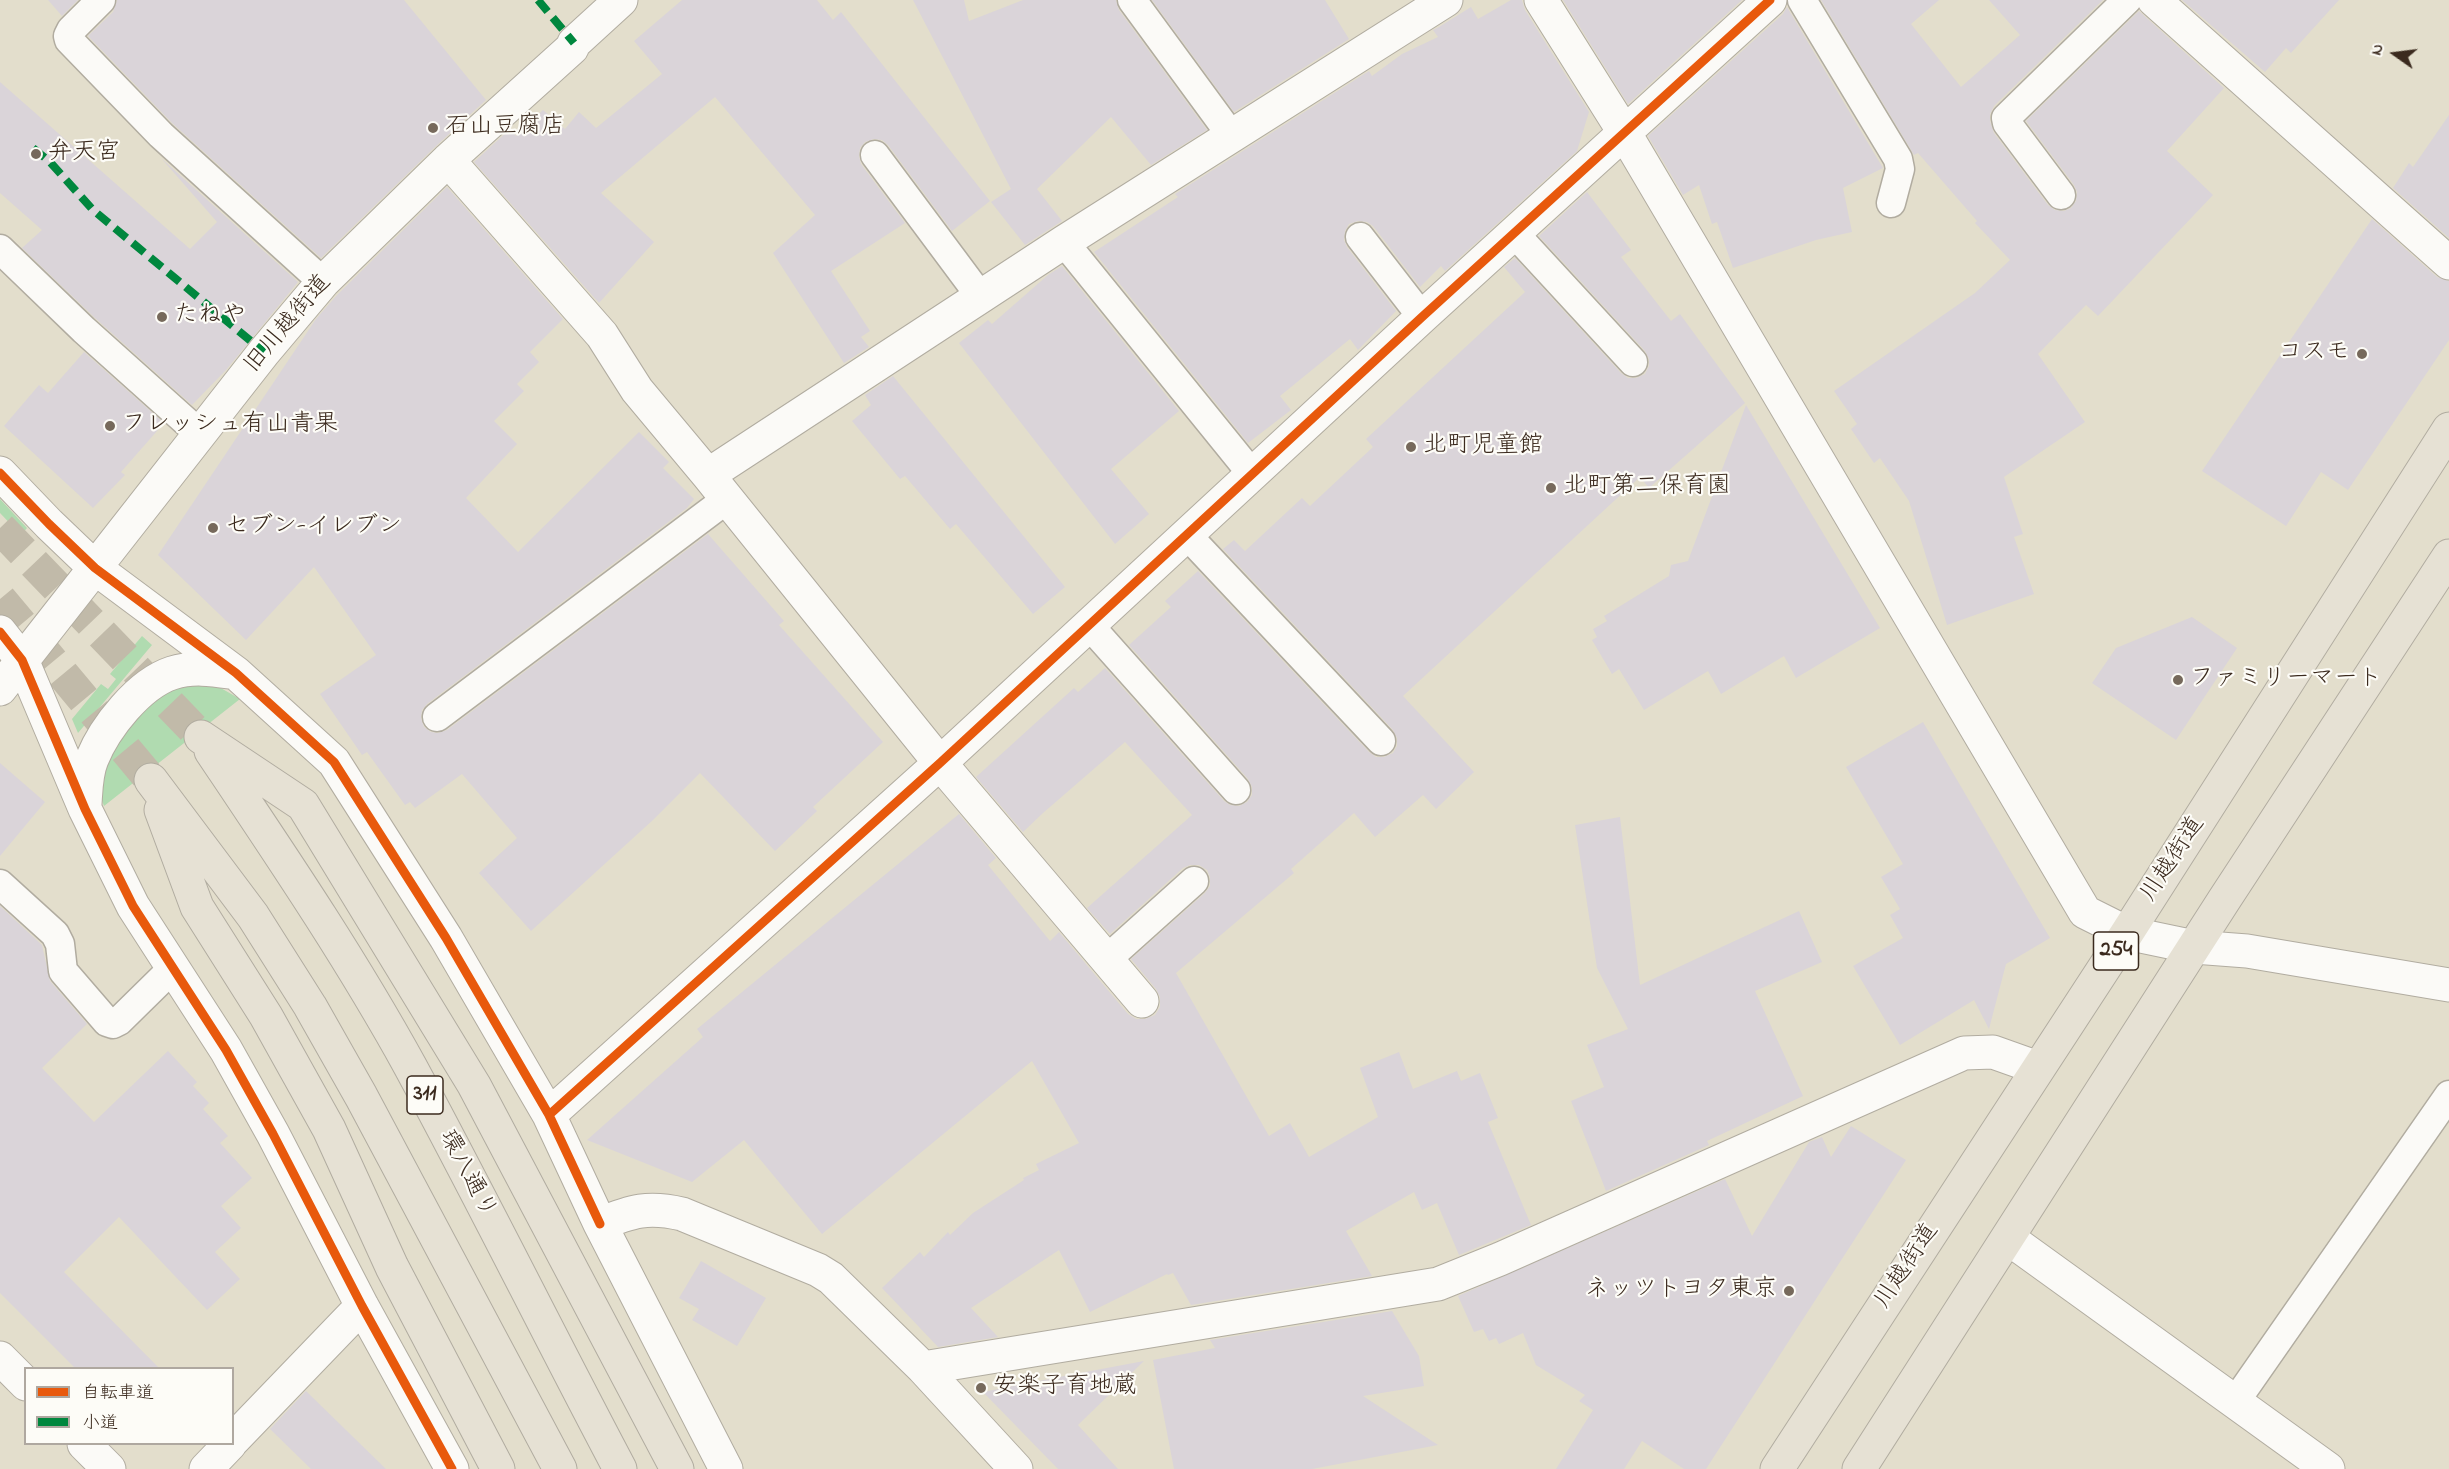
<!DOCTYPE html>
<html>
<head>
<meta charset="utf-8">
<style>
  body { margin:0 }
  #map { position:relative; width:2449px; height:1469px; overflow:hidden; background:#e3decc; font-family:"Indie Flower","Klee One",sans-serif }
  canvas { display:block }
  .legend { position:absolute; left:24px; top:1367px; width:210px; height:78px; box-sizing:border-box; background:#fdfcf7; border:2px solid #afa8a0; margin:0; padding:8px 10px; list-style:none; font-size:18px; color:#3b2a1e }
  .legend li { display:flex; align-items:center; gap:12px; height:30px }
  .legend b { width:30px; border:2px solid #afa8a0 }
  .north { position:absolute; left:2365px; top:24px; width:60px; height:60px; -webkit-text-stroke:4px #fdfcf7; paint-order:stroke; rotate:284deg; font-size:16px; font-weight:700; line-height:24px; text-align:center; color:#3b2a1e }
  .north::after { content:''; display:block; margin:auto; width:21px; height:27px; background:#3b2a1e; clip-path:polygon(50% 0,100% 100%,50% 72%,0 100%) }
</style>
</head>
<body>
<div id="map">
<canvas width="2449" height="1469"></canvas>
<ul class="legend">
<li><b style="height:8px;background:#e8590c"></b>自転車道</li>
<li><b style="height:8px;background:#00873e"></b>小道</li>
</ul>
<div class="north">N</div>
</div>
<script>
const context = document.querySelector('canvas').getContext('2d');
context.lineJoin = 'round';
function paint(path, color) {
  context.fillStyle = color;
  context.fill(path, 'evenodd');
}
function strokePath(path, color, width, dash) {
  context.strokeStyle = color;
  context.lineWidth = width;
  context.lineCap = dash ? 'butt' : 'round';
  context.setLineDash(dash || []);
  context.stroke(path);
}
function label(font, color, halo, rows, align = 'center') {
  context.font = font + ' "Indie Flower","Klee One",sans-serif';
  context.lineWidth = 4.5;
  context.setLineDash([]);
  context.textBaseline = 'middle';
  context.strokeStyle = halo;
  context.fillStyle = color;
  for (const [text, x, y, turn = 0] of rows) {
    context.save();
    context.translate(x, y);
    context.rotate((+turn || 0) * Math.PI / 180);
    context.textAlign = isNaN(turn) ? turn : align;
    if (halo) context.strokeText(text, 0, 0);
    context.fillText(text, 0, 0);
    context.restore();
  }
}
const green = new Path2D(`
  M0 499 27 528 21 535 0 513Z
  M142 636 152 645 78 733 72 719 101 684 108 689 116 679 110 674Z
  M197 685 219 687 240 699 104 806 99 792 107 755 150 703 175 689Z`);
const building = new Path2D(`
  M48 0H78L62 16Z
  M117 0H404L486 100 435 147 321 258 172 123 88 36 113 12Z
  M682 0H817L833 20 841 12 990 201 952 231 888 145 882 140 874 139 865 142 860 148 859 156 861 164 905 223 831 271 870 331 861 337 869 347 844 363 773 253 815 215 715 97 601 193 654 242 599 303 474 162 510 129 516 136 543 110 565 129 579 112 596 128 662 74 634 41Z
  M913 0H964L969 21 1023 0H1116L1119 10 1207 130 1151 165 1111 117 1037 189 1062 221 1025 245 991 202 1011 189Z
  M1152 0H1325L1349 39 1234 112Z
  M1511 0H1522L1525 10 1589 112 1577 151 1445 271 1441 266 1420 287 1373 226 1367 222 1358 221 1349 224 1345 231 1344 240 1347 247 1396 311 1358 350 1350 339 1280 396 1291 410 1248 443 1094 252 1178 197 1175 194 1369 71 1372 76 1402 54 1438 37 1433 30 1439 27 1471 7 1478 19Z
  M1563 0H1742L1628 104Z
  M1821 0H1939L1911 24 1961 87 2020 35 1989 0H2103L1994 106 1990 114V121L1994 133 2048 205 2055 210 2064 211 2071 208 2076 201 2077 192 2074 185 2026 121 2139 11 2224 88 2167 151 2213 195 2098 316 2086 305 2038 354 2085 422 2004 477 2023 534 2014 537 2034 594 1947 625 1909 501 1880 458 1874 463 1851 429 1857 424 1834 391 1975 293 2010 260 1975 223 1977 221 1918 153 1914 155Z
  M2182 0H2339L2291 53 2286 48 2265 72Z
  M1787 7 1883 168 1843 188 1852 232 1816 240 1733 268 1717 222 1712 224 1699 185 1683 195 1648 136 1783 14Z
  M0 82 190 249 217 222 161 158 298 282 226 370 192 405 95 318 22 248 42 230 0 193Z
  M2449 115V238L2393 188 2409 163 2413 167Z
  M447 187 563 319 530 352 539 362 517 384 524 391 494 421 517 444 466 498 518 552 639 432 669 462 663 468 694 499 687 508 427 704 422 710 421 718 424 727 431 732 438 733 447 730 708 534 784 621 779 625 883 742 813 807 817 811 775 851 700 773 653 820 531 931 479 873 517 838 462 774 415 808 410 802 405 805 367 752 362 755 320 694 376 655 314 567 246 640 158 555 316 319 337 295Z
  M1587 192 1631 250 1621 257 1671 321 1680 314 1745 403 1649 488 1640 477 1403 696 1474 772 1436 809 1423 795 1375 837 1354 813 1291 869 1294 873 1176 973 1269 1136 1290 1123 1309 1157 1378 1117 1360 1068 1399 1052 1413 1089 1457 1071 1461 1081 1480 1073 1498 1118 1488 1122 1531 1225 1459 1255 1437 1203 1422 1210 1414 1192 1346 1231 1372 1276 1191 1305 1173 1273 1168 1275 1167 1274 1090 1312 1059 1250 971 1308 998 1337 938 1347 882 1288 920 1252 924 1257 948 1232 950 1235 973 1213 1024 1180 1023 1178 1039 1170 1036 1164 1079 1143 1032 1061 822 1234 744 1140 692 1182 587 1140 703 1037 697 1029 959 814 996 858 988 865 1050 941 1059 932 1128 1014 1136 1019H1145L1155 1015 1160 1007V997L1156 989 1131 959 1205 893 1210 886V877L1207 870 1199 865H1190L1183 868 1110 934 1087 908 1192 815 1125 742 1043 813 1023 832 976 777 1074 688 1078 692 1105 668 1224 801 1230 805 1239 806 1247 802 1252 795V787L1248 779 1129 645 1171 607 1165 601 1198 571 1369 752 1376 757H1384L1393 753 1397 746V738L1393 730 1223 549 1234 540 1245 551 1302 498 1310 506 1373 447 1366 439 1525 292 1504 267 1515 258 1621 373 1628 378H1636L1645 374 1649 366V359L1645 351 1539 236Z
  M2372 219 2437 277 2449 281V340L2348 490 2321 472 2286 526 2202 471Z
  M1062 266 1179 411 1111 469 1149 514 1115 544 959 343 988 320 992 324 1048 275Z
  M84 352 164 423 121 472 125 475 93 508 4 426 39 385 48 393Z
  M893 376 1065 587 1033 614 956 524 950 529 905 476 900 479 852 421 871 405 865 395Z
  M1746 405 1880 628 1796 678 1784 656 1721 694 1708 671 1644 710 1619 669 1612 674 1592 640 1597 637 1593 629 1607 621 1604 616 1669 576 1671 565 1688 561Z
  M2192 617 2237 648 2176 740 2092 683 2116 648Z
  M1923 722 2050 938 2006 964 1989 1029 1974 1000 1900 1045 1853 966 1903 938 1890 915 1900 909 1881 877 1903 864 1846 767Z
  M0 763 45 802 0 856Z
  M1620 817 1640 985 1799 911 1822 962 1755 991 1803 1096 1707 1141 1709 1145 1606 1191 1571 1101 1604 1087 1587 1045 1628 1029 1597 968 1575 825Z
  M0 906 42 945 50 981 87 1024 42 1068 94 1122 168 1051 197 1082 193 1086 209 1103 203 1109 228 1136 220 1143 252 1178 221 1206 241 1228 215 1252 240 1279 207 1310 119 1217 64 1272 159 1368H75L0 1293Z
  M1851 1126 1906 1160 1706 1469H1684L1642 1441 1624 1469H1556L1593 1410 1579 1401 1585 1395 1536 1365 1523 1333 1499 1344 1496 1338 1489 1341 1483 1329 1474 1332 1458 1296 1725 1179 1752 1236 1809 1142 1822 1137 1831 1157Z
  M701 1261 766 1298 737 1346 692 1320 699 1309 679 1298Z
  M1392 1311 1419 1356 1424 1386 1363 1396 1438 1445 1312 1469H1174L1153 1360 1215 1348 1210 1340Z
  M1144 1361 1078 1425 1118 1469H1058L983 1392 1049 1379 1053 1383 1059 1377Z
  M306 1391 386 1469H311L270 1429Z`);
const primaryTunnel = new Path2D(`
  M0 528 201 737
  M0 599 151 780`);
const service = new Path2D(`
  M101 0 71 30 68 36 69 40 161 135 323 282
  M1132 0 1231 135
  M1802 0 1898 159 1900 169 1891 203
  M875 155 980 296
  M2061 195 2007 123 2006 118 2127 0
  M1514 233 1633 362
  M1360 237 1422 317
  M1064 242 1252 474
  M0 249 84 330 200 434
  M1187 535 1381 741
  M1089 625 1236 790
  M437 717 727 499
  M0 884 55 934 60 944 63 971 107 1022 113 1024 119 1021 174 967
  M1106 960 1194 881
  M2235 1402 2449 1095`);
const minor = new Path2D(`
  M1541 0 1624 132 2085 912 2127 933 2194 947 2247 951 2449 985
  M2154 0 2449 263
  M448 160 602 335 637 390 708 475 940 763 1142 1001
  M0 473 49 524 95 568 236 673 334 762 446 938 549 1115 600 1224 726 1469
  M708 475 1064 242 1446 0
  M0 632 22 660 85 809 133 906 226 1050 273 1134 362 1306 452 1469
  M0 689 264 352 323 282 448 160 572 48 574 43 621 0
  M85 804C86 789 86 773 92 759 105 727 139 684 172 673 194 666 215 670 236 673
  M549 1115 940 763 1422 317 1770 0
  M600 1224C632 1211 648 1206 682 1214L818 1270 831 1278 923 1368 1016 1469
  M2008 1238 2328 1469
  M0 1358 26 1384
  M923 1368 1438 1284 1500 1259 1964 1053 1993 1052 2038 1068
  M232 1441 362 1306
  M84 1444 109 1469
  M206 1469 230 1444`);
const primary = new Path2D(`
  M201 737 303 805 474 1085 677 1469
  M211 751C280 854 350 957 410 1066 482 1199 549 1335 620 1469
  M151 780 253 916 310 1006 361 1096 560 1469
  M161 810 197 907 266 1016 329 1129 392 1267 498 1469`);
const trunk = new Path2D(`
  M1777 1469 2127 933 2449 429
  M1859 1469 2224 900 2449 556`);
const quiet = new Path2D(`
  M538 0 574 43
  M33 148 50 162 93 210 264 352`);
const cycleway = new Path2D(`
  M0 473 49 524 95 568 236 673 334 762 446 938 549 1115 600 1224
  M0 632 22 660 85 809 133 906 226 1050 273 1134 362 1306 452 1469
  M549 1115 940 763 1422 317 1770 0`);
const markers = [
  [433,128,6,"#76695b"],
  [36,154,6,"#76695b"],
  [162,317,6,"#76695b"],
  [2362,354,6,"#76695b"],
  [110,426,6,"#76695b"],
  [1411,447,6,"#76695b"],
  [1551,488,6,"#76695b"],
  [213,528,6,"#76695b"],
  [2178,680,6,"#76695b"],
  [1789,1291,6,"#76695b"],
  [981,1388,6,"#76695b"]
];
const shields = [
  [2116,951,45],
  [425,1095,36]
];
const shieldNames = [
  ["254",2116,951],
  ["311",425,1095]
];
const poiNames = [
  ["石山豆腐店",445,128],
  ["弁天宮",48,154],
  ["たねや",174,317],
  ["コスモ",2350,354,"right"],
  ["フレッシュ有山青果",122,426],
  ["北町児童館",1423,447],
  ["北町第二保育園",1563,488],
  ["セブン-イレブン",225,528],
  ["ファミリーマート",2190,680],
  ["ネッツトヨタ東京",1777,1291,"right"],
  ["安楽子育地蔵",993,1388]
];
const streetNames = [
  ["旧川越街道",289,325,-50],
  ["川越街道",2174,860,-57],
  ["環八通り",466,1175,62],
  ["川越街道",1908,1267,-57]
];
paint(green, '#b0dbb0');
paint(building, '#dad4d9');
strokePath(primaryTunnel, '#c1baa9', 33, [33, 16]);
strokePath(service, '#b1aca0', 31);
strokePath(minor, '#b1aca0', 35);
strokePath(primary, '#b1aca0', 35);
strokePath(trunk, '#b1aca0', 35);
strokePath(service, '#fbfaf7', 28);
strokePath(minor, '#fbfaf7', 33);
strokePath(primary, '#e6e1d4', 33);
strokePath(trunk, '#e6e1d4', 33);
strokePath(quiet, '#00873e', 8, [15, 8]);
strokePath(cycleway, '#e8590c', 9);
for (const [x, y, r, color] of markers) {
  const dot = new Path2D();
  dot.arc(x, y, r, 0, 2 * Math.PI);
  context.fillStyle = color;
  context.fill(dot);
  strokePath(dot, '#fdfcf7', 2);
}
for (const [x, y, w] of shields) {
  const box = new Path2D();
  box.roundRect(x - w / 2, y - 19, w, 38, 4.5);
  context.fillStyle = '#fdfcf7';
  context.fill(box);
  strokePath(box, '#3b2a1e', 1.5);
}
label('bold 22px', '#3b2a1e', null, shieldNames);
label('24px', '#3b2a1e', '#fdfcf7', poiNames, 'left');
label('24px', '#3b2a1e', '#fdfcf7', streetNames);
</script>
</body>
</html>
